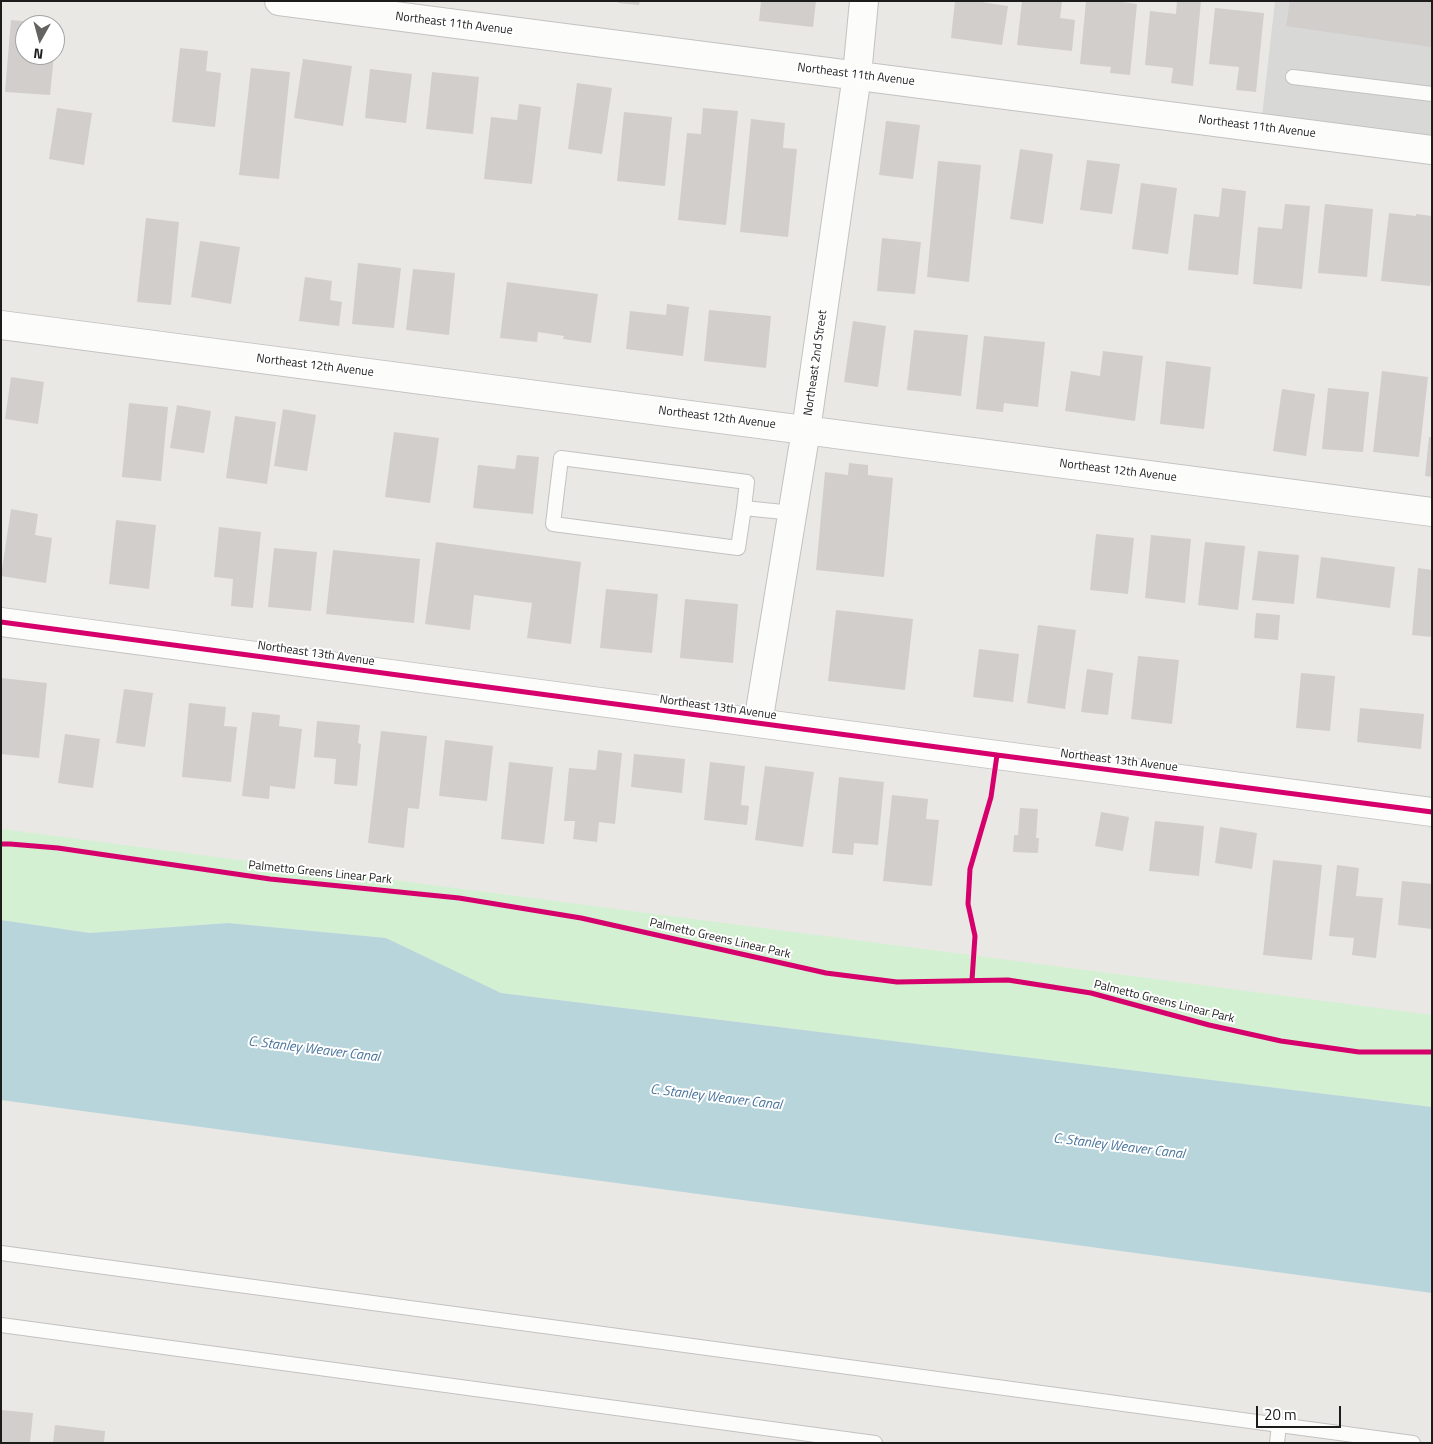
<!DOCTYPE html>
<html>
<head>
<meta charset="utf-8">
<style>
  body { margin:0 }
  #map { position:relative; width:1433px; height:1444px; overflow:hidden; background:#eae8e5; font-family:"Titillium Web",sans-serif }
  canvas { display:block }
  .frame { position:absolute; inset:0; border:2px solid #1c1c1c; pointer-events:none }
  .north { position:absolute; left:15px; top:15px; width:50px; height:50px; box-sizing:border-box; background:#fff; border:1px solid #a4a4a4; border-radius:50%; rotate:187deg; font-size:14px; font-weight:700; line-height:20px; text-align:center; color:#1c1c1c }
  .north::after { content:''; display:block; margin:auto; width:18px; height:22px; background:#646362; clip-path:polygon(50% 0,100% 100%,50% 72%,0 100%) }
  .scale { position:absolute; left:1256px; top:1406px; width:85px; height:22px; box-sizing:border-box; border:2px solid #1c1c1c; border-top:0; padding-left:6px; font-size:15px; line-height:18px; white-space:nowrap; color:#1c1c1c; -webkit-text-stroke:4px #fff; paint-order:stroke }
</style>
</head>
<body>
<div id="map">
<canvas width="1433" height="1444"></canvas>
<div class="frame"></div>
<div class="north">N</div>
<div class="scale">20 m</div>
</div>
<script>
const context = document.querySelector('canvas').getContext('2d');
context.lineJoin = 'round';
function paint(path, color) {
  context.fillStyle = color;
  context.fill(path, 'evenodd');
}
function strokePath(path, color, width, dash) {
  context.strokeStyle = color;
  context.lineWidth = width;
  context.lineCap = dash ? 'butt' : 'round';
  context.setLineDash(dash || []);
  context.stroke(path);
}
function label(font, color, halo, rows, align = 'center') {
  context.font = font + ' "Titillium Web",sans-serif';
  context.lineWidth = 4;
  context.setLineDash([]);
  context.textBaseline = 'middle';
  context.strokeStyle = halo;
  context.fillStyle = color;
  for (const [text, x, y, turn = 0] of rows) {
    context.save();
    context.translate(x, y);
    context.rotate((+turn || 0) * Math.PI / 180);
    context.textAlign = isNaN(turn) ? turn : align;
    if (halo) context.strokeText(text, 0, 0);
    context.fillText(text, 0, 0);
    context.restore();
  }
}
const religious = new Path2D(`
  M1275 1H1432V137L1262 116Z`);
const park = new Path2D(`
  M1 829 1432 1015V1107L501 993 386 938 228 923 90 933 1 920Z`);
const water = new Path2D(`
  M1 920 90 933 228 923 386 938 501 993 1432 1107V1293L1 1100Z`);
const building = new Path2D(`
  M618 1H640L639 5 618 3Z
  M761 1H816L813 27 759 21Z
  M955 1H975L1008 6 1002 45 951 38Z
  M1022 1H1062L1060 18 1075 20 1072 51 1017 45Z
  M1086 1H1115L1137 4 1130 75 1110 73 1111 67 1080 64Z
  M1177 1H1201L1193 86 1171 83 1173 68 1145 65 1150 11 1176 14Z
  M1290 1H1432L1431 47 1286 26Z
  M1215 8 1264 13 1256 92 1236 90 1239 67 1209 64Z
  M11 20 57 24V25H25V55H54L50 95 5 92Z
  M180 48 208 51 206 71 221 73 215 127 172 122Z
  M303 59 352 66 343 126 294 118Z
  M251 68 290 72 279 179 239 175Z
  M370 69 412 74 406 123 365 118Z
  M432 72 479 77 473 134 426 129Z
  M577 83 612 88 602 154 568 149Z
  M519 104 541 107 532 184 484 179 491 117 517 120Z
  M57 108 92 113 84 165 49 159Z
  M703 108 738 111 726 225 678 220 687 133 701 134Z
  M624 112 672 117 665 186 617 181Z
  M751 119 785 123 783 148 797 149 788 237 740 232Z
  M886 121 920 125 913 179 879 175Z
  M1020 149 1053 154 1043 224 1010 219Z
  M1087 160 1120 164 1112 214 1080 210Z
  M938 161 981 165 969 282 927 277Z
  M1141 183 1177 188 1168 254 1132 249Z
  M1222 188 1246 191 1238 275 1188 270 1194 214 1219 217Z
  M1285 204 1310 206 1302 289 1253 284 1258 227 1282 229Z
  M1325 204 1373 209 1367 277 1318 273Z
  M1389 213 1416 216V214L1432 216V270L1430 286 1381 281Z
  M146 218 179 222 171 305 137 302Z
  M882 238 921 242 915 294 877 291Z
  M200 241 240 247 231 304 191 297Z
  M358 263 401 268 394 328 352 324Z
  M413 269 455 273 449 335 406 330Z
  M305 277 332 281 330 300 342 302 339 326 299 321Z
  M507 282 598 294 591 343 563 339 564 336 538 332 537 342 500 338Z
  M667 304 689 307 683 356 626 349 630 311 666 315Z
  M709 310 771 316 766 368 704 361Z
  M853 321 886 326 878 387 844 382Z
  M914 330 968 335 961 396 907 390Z
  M984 336 1045 342 1038 407 1004 403 1003 412 976 409Z
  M1103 351 1143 356 1135 421 1065 411 1071 371 1100 376Z
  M1166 361 1211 367 1204 429 1160 424Z
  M1382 371 1428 377 1419 457 1373 452Z
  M11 377 44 382 38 424 5 419Z
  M1328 388 1369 392 1363 452 1322 449Z
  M1282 389 1315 394 1306 456 1273 451Z
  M129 403 168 407 161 481 122 477Z
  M177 405 211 411 204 453 170 448Z
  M283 409 316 415 307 471 274 466Z
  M235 416 276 422 267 484 226 478Z
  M394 432 439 438 430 503 385 497Z
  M1429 437H1432V477L1425 476Z
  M517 455 539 457 533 514 473 508 478 465 515 469Z
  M849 463 868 465V475L893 478 884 577 816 570 825 472 848 475Z
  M11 509 38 514 35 535 52 538 46 583 1 576Z
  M116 520 156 525 149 589 109 584Z
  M219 527 261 532 253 608 231 606 233 579 214 577Z
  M1096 534 1134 538 1128 594 1090 590Z
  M1151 535 1191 539 1185 603 1145 598Z
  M436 542 581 562 571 644 527 638 532 603 474 595 470 630 425 624Z
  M1205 542 1245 546 1238 610 1198 605Z
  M274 548 317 552 311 611 268 607Z
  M333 550 420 559 414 623 326 614Z
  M1258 551 1299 555 1294 604 1252 600Z
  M1321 557 1395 567 1390 608 1316 598Z
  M1418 568 1432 570V637L1412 635Z
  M606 589 658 594 652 653 600 648Z
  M685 599 738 604 733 663 680 658Z
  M836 610 913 619 905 690 828 681Z
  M1256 613 1280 615 1278 640 1254 638Z
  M1038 625 1076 630 1065 709 1027 703Z
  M979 649 1019 654 1013 702 973 697Z
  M1138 656 1179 660 1172 724 1131 719Z
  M1087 669 1113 673 1108 715 1081 712Z
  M1301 673 1335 676 1330 731 1296 728Z
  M1 678 47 683 39 758 1 754Z
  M124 689 153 693 145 747 116 743Z
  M189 703 226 707 224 726 237 727 231 782 182 777Z
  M1360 708 1424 714 1421 749 1357 742Z
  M252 712 280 715 279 726 302 729 295 789 270 786 269 799 242 796Z
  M317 721 360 725 358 743 361 744 357 786 334 784 336 759 314 757Z
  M381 731 427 736 419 809 408 808 404 848 368 843Z
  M65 734 100 739 93 788 58 783Z
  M445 740 493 746 487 801 439 796Z
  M598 750 622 753 615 824 599 822 597 842 573 839 575 821H564L569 768 596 770Z
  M634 754 685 759 682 793 631 787Z
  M509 762 553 767 544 844 501 839Z
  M710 762 745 766 741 805 749 806 747 825 704 820Z
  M765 766 814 772 803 847 755 840Z
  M839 777 884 782 878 845 854 843 853 855 832 853Z
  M892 795 928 799 926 819 939 820 932 886 883 881Z
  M1020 808 1038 809 1036 838H1039L1038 853 1013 852 1014 835H1018Z
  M1101 812 1129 817 1123 851 1095 846Z
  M1155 821 1204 826 1199 876 1149 871Z
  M1220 827 1257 833 1252 869 1215 863Z
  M1273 860 1322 865 1312 960 1263 955Z
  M1337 865 1359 868 1356 896 1383 898 1376 958 1352 955 1354 938 1329 936Z
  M1402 881 1432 884V929L1398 925Z
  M1 1410 33 1413 30 1443H1Z
  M55 1425 105 1431 104 1443H53Z`);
const service = new Path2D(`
  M1293 77 1432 94
  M744 508 747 482 561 458 553 524 738 548 744 508 793 513
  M1 1253 1413 1443
  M1 1325 875 1443
  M1277 1443 1279 1425`);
const minor = new Path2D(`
  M279 1 1432 150
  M1 325 1432 512
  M1 622 997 755 1432 812
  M758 723 806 430 857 75 864 1`);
const cycleway = new Path2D(`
  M1 622 997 755 1432 812
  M1 844H10L58 848 270 879 459 898 581 918 826 973 897 982 1008 980 1091 993 1209 1025 1281 1041 1359 1052H1432
  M972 980 975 936 968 904 970 869 991 797 997 755`);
const streetNames = [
  ["Northeast 11th Avenue",454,24,7],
  ["Northeast 11th Avenue",856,75,7],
  ["Northeast 11th Avenue",1257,127,7],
  ["Northeast 2nd Street",816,363,-82],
  ["Northeast 12th Avenue",315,366,7],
  ["Northeast 12th Avenue",717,418,7],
  ["Northeast 12th Avenue",1118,471,7],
  ["Northeast 13th Avenue",316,654,8],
  ["Northeast 13th Avenue",718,708,8],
  ["Northeast 13th Avenue",1119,761,7],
  ["Palmetto Greens Linear Park",320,873,6],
  ["Palmetto Greens Linear Park",720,939,13],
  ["Palmetto Greens Linear Park",1164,1002,14]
];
const waterNames = [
  ["C. Stanley Weaver Canal",314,1050,7],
  ["C. Stanley Weaver Canal",716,1098,7],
  ["C. Stanley Weaver Canal",1119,1147,7]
];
paint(religious, '#d8d8d6');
paint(park, '#d3f0d2');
paint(water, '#b9d5dc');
paint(building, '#d1cecc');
strokePath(service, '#c3c2c1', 16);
strokePath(minor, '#c3c2c1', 30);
strokePath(service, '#fcfcfb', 14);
strokePath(minor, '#fcfcfb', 28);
strokePath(cycleway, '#d6006c', 5);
label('12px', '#1c1c1c', '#fff', streetNames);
label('italic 14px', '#4b769e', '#fff', waterNames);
</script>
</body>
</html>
